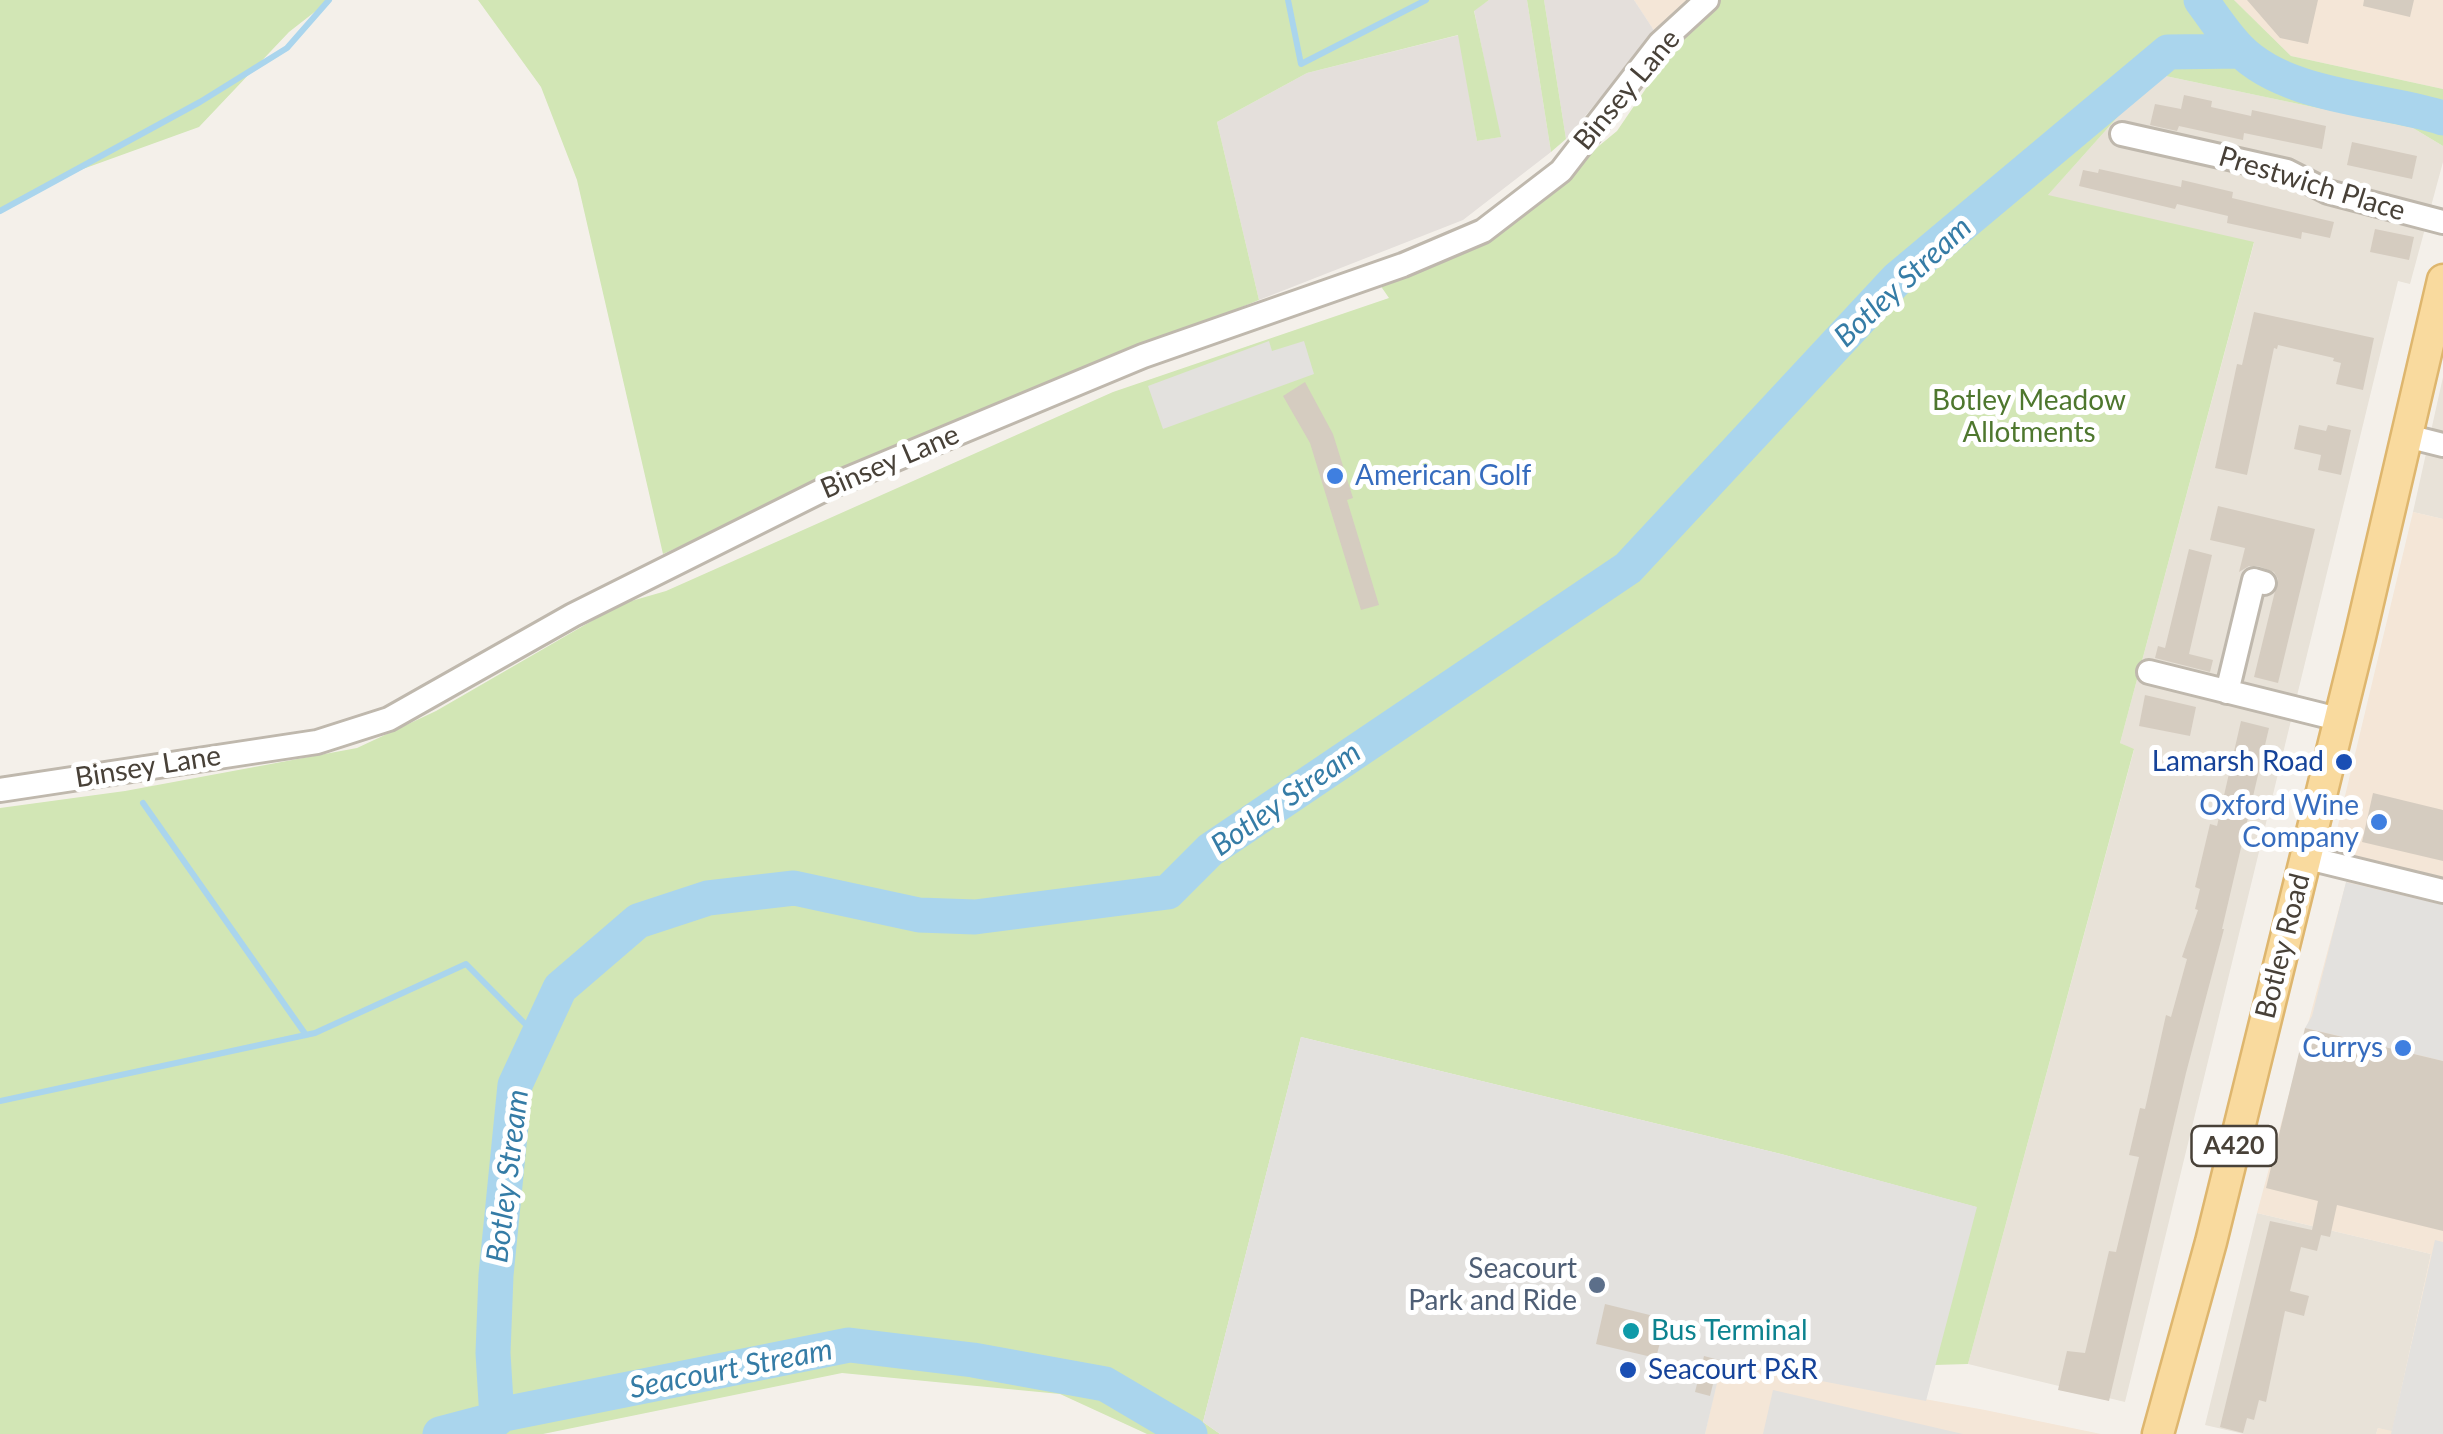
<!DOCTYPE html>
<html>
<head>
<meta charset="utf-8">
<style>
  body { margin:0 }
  canvas { display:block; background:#f4f0ea }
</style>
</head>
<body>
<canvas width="2443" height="1434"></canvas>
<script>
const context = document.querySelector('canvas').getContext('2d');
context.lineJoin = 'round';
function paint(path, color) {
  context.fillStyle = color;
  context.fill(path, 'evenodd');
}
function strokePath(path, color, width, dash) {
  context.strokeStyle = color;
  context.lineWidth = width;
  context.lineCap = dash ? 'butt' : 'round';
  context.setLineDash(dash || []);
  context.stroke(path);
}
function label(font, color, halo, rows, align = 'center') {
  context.font = font + ' Lato,sans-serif';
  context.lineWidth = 10;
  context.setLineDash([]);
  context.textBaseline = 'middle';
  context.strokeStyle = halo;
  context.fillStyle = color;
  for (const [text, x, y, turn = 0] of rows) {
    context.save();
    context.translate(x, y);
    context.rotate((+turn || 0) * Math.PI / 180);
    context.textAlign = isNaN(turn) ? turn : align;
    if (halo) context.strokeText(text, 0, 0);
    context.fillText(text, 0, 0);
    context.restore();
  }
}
const residential = new Path2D(`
  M2156 74 2413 128 2443 146V162L2410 284 2398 281 2125 1402 1968 1364 2134 750 2120 743 2254 243 2047 196Z
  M2443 377V519L2413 512Z
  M2257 1213 2431 1254 2392 1432 2378 1428 2376 1434H2244L2205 1425Z`);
const commercial = new Path2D(`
  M1634 0H1689L1655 32Z
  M2234 0H2443V89L2291 56Z
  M2413 512 2443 519V1434H2376L2378 1428 2392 1431 2431 1254 2257 1213 2354 853 2333 846Z
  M1721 1362 1985 1410 2101 1434H1705Z`);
const industrial = new Path2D(`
  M1489 0H1527L1551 152 1463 220 1259 300 1217 122 1307 73 1459 35 1477 141 1500 137 1474 10Z
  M1544 0H1634L1655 32 1566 139Z`);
const green = new Path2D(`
  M0 0H330L289 32 199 127 58 178 0 213Z
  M478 0H1489L1474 11 1501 137 1477 141 1458 35 1307 73 1217 122 1259 300 984 412 663 554 577 180 541 87Z
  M1527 0H1544L1566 139 1551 152Z
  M1718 0H2234L2291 56 2443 89V146L2413 128 2156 74 2048 195 2254 242 2120 743 2134 749 1968 1364 1934 1365 1976 1207 1781 1154 1301 1037 1203 1422 1220 1434H1147L1060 1394 842 1373 543 1434H0V808L125 791 357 748 436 711 621 604 666 591 1113 392 1389 298 1380 285 1498 229 1617 131 1685 31Z`);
const parking = new Path2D(`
  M1269 341 1272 351 1304 341 1314 374 1163 429 1148 386Z
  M2346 882 2443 905V1061L2305 1028 2312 1016Z
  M1301 1037 1781 1154 1977 1207 1926 1401 1722 1362 1705 1434H1220L1203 1422Z
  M2435 1240 2443 1242V1434H2391Z
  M1773 1390 1963 1434H1763Z`);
const stream = new Path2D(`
  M1288 0 1301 64 1426 0
  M0 211 200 102 287 48 329 0
  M143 803 306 1035
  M0 1101 315 1033 466 964 538 1037`);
const river = new Path2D(`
  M2201 0C2213 16 2225 35 2239 49 2287 98 2380 98 2443 118
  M497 1419 493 1353 496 1275 515 1085 560 988 638 921 708 898 794 888 919 915 975 917 1168 892 1210 850 1628 568 1897 279 2168 52 2241 51
  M440 1434 497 1419 499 1415 849 1345 973 1360 1105 1384 1190 1434`);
const building = new Path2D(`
  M2247 0H2318L2308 44 2280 38Z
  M2364 0H2414L2410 17 2363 6Z
  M2184 95 2212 101 2211 107 2251 116 2252 110 2326 126 2322 149 2244 133 2243 140 2179 126 2177 131 2150 125 2155 104 2181 109Z
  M2352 142 2417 156 2412 179 2347 165Z
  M2099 169 2181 187 2182 180 2233 192 2232 198 2334 222 2330 238 2302 232 2301 239 2227 223 2228 216 2177 204 2175 209 2079 186 2083 170 2098 173Z
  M2375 229 2414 237 2409 260 2370 252Z
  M2254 312 2374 338 2363 390 2336 384 2341 363 2333 361 2334 358 2278 345 2277 349 2274 348 2247 475 2215 468 2237 364 2242 365Z
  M1305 382 1333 434 1353 498 1347 500 1379 605 1361 610 1310 443 1283 396Z
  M2299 425 2326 431 2328 425 2351 430 2341 475 2318 470 2321 455 2294 449Z
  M2218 506 2315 529 2278 683 2254 677 2278 579 2274 572 2258 566H2249L2239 572 2245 548 2210 540Z
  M2189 549 2212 555 2189 654 2213 660 2210 672 2155 658 2158 646 2165 648Z
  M2145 695 2196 707 2190 736 2139 726Z
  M2241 721 2269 728 2222 929H2224L2186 1073 2109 1401 2058 1390 2067 1351 2085 1353 2109 1251 2116 1252 2139 1157 2129 1155 2140 1108 2145 1109 2166 1015 2171 1017 2187 959 2182 957 2198 910 2195 909 2200 889 2195 887 2210 824 2217 826Z
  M2373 793 2443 810V861L2362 842Z
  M2305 1028 2443 1061V1231L2337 1205 2330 1237 2321 1235 2317 1251 2301 1247 2290 1291 2309 1296 2304 1316 2285 1311 2266 1402 2259 1400 2254 1420 2247 1418 2243 1433 2220 1427 2270 1221 2312 1230 2318 1201 2266 1188Z
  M1605 1304 1666 1319 1656 1358 1596 1344Z
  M1704 1356 1719 1360 1710 1396 1695 1392Z`);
const minor = new Path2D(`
  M2122 134 2287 171 2328 192 2443 222
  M2407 436 2443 445
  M2149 672 2338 719
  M2227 692 2254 580 2264 583
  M0 790 317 742 389 719 573 615 831 486 1143 356 1403 265 1483 231 1561 171 1660 43 1707 0
  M2304 857 2443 891`);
const major = new Path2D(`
  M2158 1434 2211 1242 2360 637 2443 280`);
const markers = [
  [1335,476,10,"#3f7fe0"],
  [2344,762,10,"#1a4fb4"],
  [2379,822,10,"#3f7fe0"],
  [2403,1048,10,"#3f7fe0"],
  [1597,1285,10,"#5c6f8a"],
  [1631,1331,10,"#0f9aa8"],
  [1628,1370,10,"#1a4fb4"]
];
const shields = [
  [2234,1146,85]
];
const shieldNames = [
  ["A420",2234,1146]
];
const streetNames = [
  ["Binsey Lane",1627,90,-50],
  ["Prestwich Place",2312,184,17],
  ["Binsey Lane",890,462,-23],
  ["Binsey Lane",148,767,-9],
  ["Botley Road",2283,946,-76]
];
const parkNames = [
  ["Botley Meadow",2029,401],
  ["Allotments",2029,433]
];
const shopNames = [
  ["American Golf",1355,476,"left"],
  ["Oxford Wine",2359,806],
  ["Company",2359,838],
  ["Currys",2383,1048]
];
const transitNames = [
  ["Lamarsh Road",2324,762],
  ["Seacourt P&R",1648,1370,"left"]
];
const serviceNames = [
  ["Seacourt",1577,1269],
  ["Park and Ride",1577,1301]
];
const cultureNames = [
  ["Bus Terminal",1651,1331]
];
const waterNames = [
  ["Botley Stream",1903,282,-43],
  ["Botley Stream",1286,799,-35],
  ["Botley Stream",508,1176,-83],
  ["Seacourt Stream",731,1369,-11]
];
paint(residential, '#e8e2d8');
paint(commercial, '#f4e6d7');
paint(industrial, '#e4dfdb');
paint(green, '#d2e6b5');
paint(parking, '#e3e1de');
strokePath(stream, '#aad5ed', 6);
strokePath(river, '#aad5ed', 35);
paint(building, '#d5ccc0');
strokePath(minor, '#bfb8ad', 28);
strokePath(major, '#deb66e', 35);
strokePath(minor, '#fff', 22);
strokePath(major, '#f9da9e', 30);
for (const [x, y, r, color] of markers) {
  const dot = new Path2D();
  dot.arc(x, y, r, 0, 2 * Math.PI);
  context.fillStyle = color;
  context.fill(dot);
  strokePath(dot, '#fff', 4);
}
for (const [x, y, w] of shields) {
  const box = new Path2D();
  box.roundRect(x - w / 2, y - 20, w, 40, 8);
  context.fillStyle = '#fff';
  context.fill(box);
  strokePath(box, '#484138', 2.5);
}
label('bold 25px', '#484138', null, shieldNames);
label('28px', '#484138', '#fff', streetNames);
label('28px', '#4e772e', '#fff', parkNames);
label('28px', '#366cbe', '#fff', shopNames, 'right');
label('28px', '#164399', '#fff', transitNames, 'right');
label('28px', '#4e5e75', '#fff', serviceNames, 'right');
label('28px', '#0d838f', '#fff', cultureNames, 'left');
label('italic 30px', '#357ca6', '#fff', waterNames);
</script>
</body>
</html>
